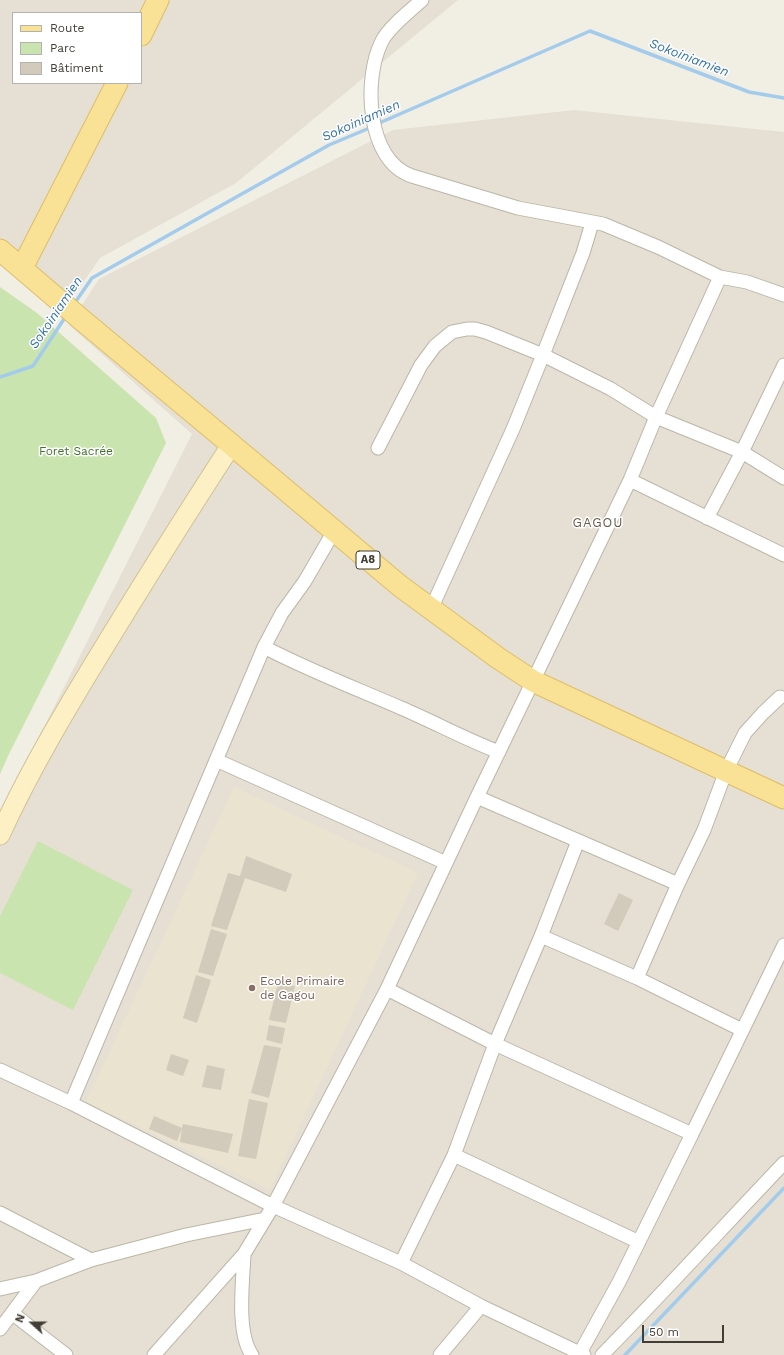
<!DOCTYPE html>
<html>
<head>
<meta charset="utf-8">
<style>
  body { margin:0 }
  #map { position:relative; width:784px; height:1355px; overflow:hidden; background:#f1eee4; font-family:"Work Sans",sans-serif }
  canvas { display:block }
  .legend { position:absolute; left:12px; top:12px; width:130px; height:72px; box-sizing:border-box; background:#fff; border:1px solid #b4b2ae; margin:0; padding:5px 7px; list-style:none; font-size:12px; color:#433e35 }
  .legend li { display:flex; align-items:center; gap:8px; height:20px }
  .legend b { width:20px; border:1px solid #b4b2ae }
  .north { position:absolute; left:12px; top:1303px; width:40px; height:40px; -webkit-text-stroke:3px #fff; paint-order:stroke; rotate:291deg; font-size:11px; font-weight:700; line-height:16px; text-align:center; color:#433e35 }
  .north::after { content:''; display:block; margin:auto; width:14px; height:18px; background:#433e35; clip-path:polygon(50% 0,100% 100%,50% 72%,0 100%) }
  .scale { position:absolute; left:642px; top:1325px; width:82px; height:18px; box-sizing:border-box; border:2px solid #433e35; border-top:0; padding-left:5px; font-size:12px; line-height:14px; white-space:nowrap; color:#433e35; -webkit-text-stroke:3px #fff; paint-order:stroke }
</style>
</head>
<body>
<div id="map">
<canvas width="784" height="1355"></canvas>
<ul class="legend">
<li><b style="height:5px;background:#f9e196"></b>Route</li>
<li><b style="height:11px;background:#cae4af"></b>Parc</li>
<li><b style="height:11px;background:#d2caba"></b>Bâtiment</li>
</ul>
<div class="north">N</div>
<div class="scale">50 m</div>
</div>
<script>
const context = document.querySelector('canvas').getContext('2d');
context.lineJoin = 'round';
function paint(path, color) {
  context.fillStyle = color;
  context.fill(path, 'evenodd');
}
function strokePath(path, color, width, dash) {
  context.strokeStyle = color;
  context.lineWidth = width;
  context.lineCap = dash ? 'butt' : 'round';
  context.setLineDash(dash || []);
  context.stroke(path);
}
function label(font, color, halo, rows, align = 'center') {
  context.font = font + ' "Work Sans",sans-serif';
  context.lineWidth = 3;
  context.setLineDash([]);
  context.textBaseline = 'middle';
  context.strokeStyle = halo;
  context.fillStyle = color;
  for (const [text, x, y, turn = 0] of rows) {
    context.save();
    context.translate(x, y);
    context.rotate((+turn || 0) * Math.PI / 180);
    context.textAlign = isNaN(turn) ? turn : align;
    if (halo) context.strokeText(text, 0, 0);
    context.fillText(text, 0, 0);
    context.restore();
  }
}
const residential = new Path2D(`
  M0 0H458L236 183 100 258 71 300 0 241ZM13 13H141V83H13Z
  M574 110 784 132V1355H0V814L192 434 69 325 99 279 393 130Z`);
const education = new Path2D(`
  M234 787 418 873 270 1189 86 1102Z`);
const green = new Path2D(`
  M0 287 37 313 156 418 166 443 8 756 0 774Z
  M38 841 133 890 73 1010 0 973V916Z`);
const stream = new Path2D(`
  M377 124 590 31 749 92 784 98
  M74 304 92 278 329 145 372 127
  M0 377 33 366 66 316
  M625 1355 784 1188`);
const building = new Path2D(`
  M246 856 292 874 286 892 245 878 227 930 211 926 228 873 240 876Z
  M619 893 633 900 618 931 604 924Z
  M211 929 227 934 213 976 198 972Z
  M196 975 211 980 197 1023 183 1018Z
  M278 983 295 986 286 1023 269 1020Z
  M269 1025 285 1028 282 1044 266 1040Z
  M264 1045 281 1048 269 1098 251 1093Z
  M171 1054 189 1060 183 1076 166 1070Z
  M207 1065 225 1069 221 1090 202 1087Z
  M249 1099 268 1103 256 1159 238 1156Z
  M154 1116 182 1128 183 1124 233 1134 228 1153 180 1142 182 1128 177 1141 149 1129Z`);
const street = new Path2D(`
  M422 0C410 11 389 27 382 41 363 78 366 161 412 176L518 208 603 224 658 247 720 277 747 282 784 295
  M378 448 421 365 435 346 452 332 467 329H475L486 332 543 355 611 389 656 417 742 452 784 478
  M630 480 784 555
  M707 518 742 452 784 365
  M431 609 513 429 543 355 583 253 592 223
  M264 647C308 670 355 688 401 708 434 722 465 739 499 752
  M216 760 446 863
  M477 797 678 884
  M541 936 637 978 742 1030
  M637 978 678 884 704 830 726 771 745 733 763 713 780 697
  M387 989 495 1044 692 1134 619 1282 580 1353
  M0 1070 71 1103 273 1206 401 1263 481 1306 584 1355
  M71 1103 264 647 282 613 305 581 334 531
  M692 1134 784 945
  M454 1155 639 1242
  M0 1213 91 1260
  M244 1254C243 1281 236 1333 252 1355
  M401 1263 454 1155 495 1044 541 936 578 841
  M0 1289 36 1281 91 1260 186 1235 265 1219
  M12 1313 66 1355
  M0 1329 36 1281
  M154 1355 244 1254 273 1206 387 989 477 797 630 480 656 417 720 277
  M440 1355 481 1306
  M602 1355C664 1292 723 1227 784 1163`);
const secondary = new Path2D(`
  M0 835C30 769 68 706 106 644 147 577 189 510 232 444`);
const primary = new Path2D(`
  M141 35 158 0
  M0 250 82 320 269 476 400 586 498 658 533 681 784 798
  M22 268 117 83`);
const markers = [
  [252,988,4,"#8d6e63"]
];
const shields = [
  [368,560,24]
];
const shieldNames = [
  ["A8",368,560]
];
const parkNames = [
  ["Foret Sacrée",76,451]
];
const educationNames = [
  ["Ecole Primaire",260,981],
  ["de Gagou",260,995]
];
const waterNames = [
  ["Sokoiniamien",689,58,21],
  ["Sokoiniamien",361,121,-24],
  ["Sokoiniamien",56,313,-56]
];
const neighbourhoodNames = [
  ["GAGOU",598,523]
];
paint(residential, '#e5e0d3');
paint(education, '#eae3cf');
paint(green, '#cae4af');
strokePath(stream, '#a3cbec', 3.5);
paint(building, '#d2caba');
strokePath(street, '#bcb6a8', 15);
strokePath(secondary, '#cfc296', 21);
strokePath(primary, '#ddbe67', 23);
strokePath(street, '#fff', 13);
strokePath(secondary, '#fcf0c4', 19);
strokePath(primary, '#f9e196', 21);
for (const [x, y, r, color] of markers) {
  const dot = new Path2D();
  dot.arc(x, y, r, 0, 2 * Math.PI);
  context.fillStyle = color;
  context.fill(dot);
  strokePath(dot, '#fff', 1.5);
}
for (const [x, y, w] of shields) {
  const box = new Path2D();
  box.roundRect(x - w / 2, y - 9, w, 18, 3);
  context.fillStyle = '#fff';
  context.fill(box);
  strokePath(box, '#433e35', 1);
}
label('bold 11px', '#433e35', null, shieldNames);
label('12px', '#43712b', '#fff', parkNames);
label('12px', '#785e54', '#fff', educationNames, 'left');
label('italic 13px', '#3473a9', '#fff', waterNames);
context.letterSpacing = '1px';
label('13px', '#655c4c', '#fff', neighbourhoodNames);
context.letterSpacing = '0px';
</script>
</body>
</html>
